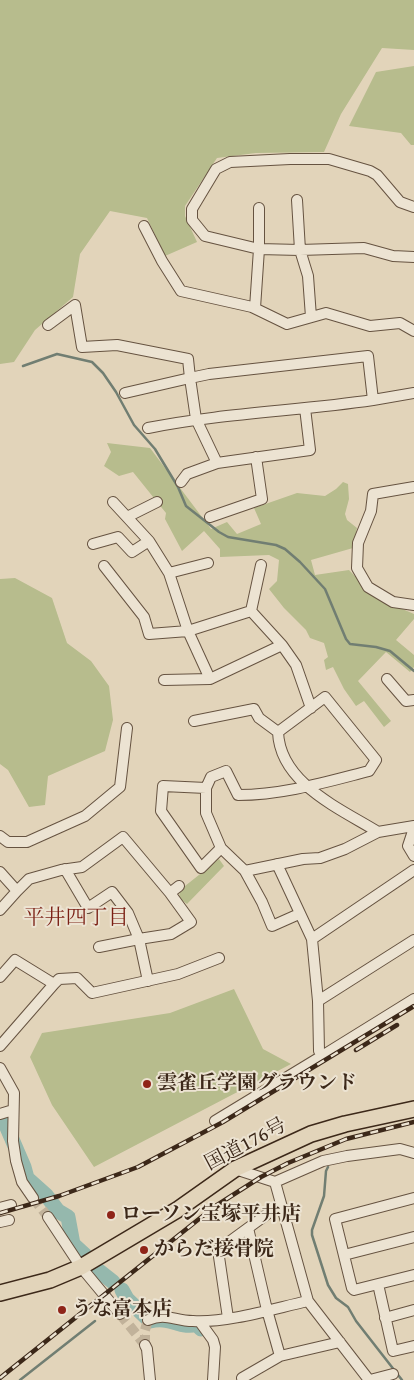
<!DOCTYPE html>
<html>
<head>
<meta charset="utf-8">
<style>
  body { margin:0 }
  canvas { display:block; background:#e2d4ba }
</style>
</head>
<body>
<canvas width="414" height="1380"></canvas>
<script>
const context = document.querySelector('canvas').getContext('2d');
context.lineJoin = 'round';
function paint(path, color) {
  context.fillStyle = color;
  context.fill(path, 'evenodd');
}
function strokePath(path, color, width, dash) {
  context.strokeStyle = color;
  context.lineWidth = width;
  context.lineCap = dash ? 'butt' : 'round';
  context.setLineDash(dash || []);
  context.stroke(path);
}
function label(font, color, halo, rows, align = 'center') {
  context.font = font + ' "Gentium Book Plus","Noto Serif JP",serif';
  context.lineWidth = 4;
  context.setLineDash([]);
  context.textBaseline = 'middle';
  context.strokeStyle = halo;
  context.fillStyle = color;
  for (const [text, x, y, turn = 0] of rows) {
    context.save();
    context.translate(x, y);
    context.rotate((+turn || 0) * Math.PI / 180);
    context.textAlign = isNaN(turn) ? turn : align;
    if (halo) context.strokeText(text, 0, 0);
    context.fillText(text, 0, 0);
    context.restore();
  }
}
const green = new Path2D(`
  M0 0H414V50L382 48 341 114 324 152 256 153 217 158 185 206V216L197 242 165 256 147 218 110 211 80 254 73 297 35 330 14 362 0 364Z
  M414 66V145H411L401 133 349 126 376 72Z
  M107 443 150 448 211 529 227 522 237 534 261 524 254 508 297 493 325 496 336 489 343 482 348 484 349 499 345 514 347 520 357 528 353 548 311 560 315 575 349 570 375 597 414 614V619L396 640 414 655V667L410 672 386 652 358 681 391 721 384 727 364 701 356 706 344 689 333 667 326 670 324 660 328 657 324 643 310 638 306 630 284 608 269 589 277 581 279 560 269 555 220 557V549L204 531 182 551 165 519 166 513 133 472 119 476 104 466 111 452Z
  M15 578 52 598 67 643 91 661 109 686 113 720 105 751 48 776 45 805 29 807 8 770 0 764V579Z
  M219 859 224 866 187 904 179 898 180 890Z
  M234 989 263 1049 291 1064 94 1167 52 1105 30 1057 42 1033 170 1013Z`);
const stream = new Path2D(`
  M23 366 57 354 92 362 103 373 116 392 134 425 155 449 178 487 186 506 219 532 228 537 276 545 285 549 300 562 325 589 346 639 350 644 376 647 390 651 414 671
  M328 1167 326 1171 324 1196 312 1230V1235L328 1285 336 1298 348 1307 356 1321 402 1380
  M20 1380 95 1321`);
const river = new Path2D(`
  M0 1121 5 1123 24 1167 27 1178 46 1195 58 1211 68 1217 73 1244 85 1255
  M99 1271 113 1282
  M122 1290 127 1299 150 1321C162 1318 169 1321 180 1324 185 1326 192 1325 197 1325L201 1329`);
const minorTunnel = new Path2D(`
  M33 1198 48 1217
  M120 1314 145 1345
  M145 1345V1330L148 1320`);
const minor = new Path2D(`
  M297 200 300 250 308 276 311 317
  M414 207 400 202 377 175 370 171 329 159H290L230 162 216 169 192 209V220L205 236 259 249 300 250 364 248 393 256 414 257
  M144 226 162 261 181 291 252 307 287 324 326 313 370 326 400 323 414 331
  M255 308 259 249V208
  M48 325 75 305 82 347 117 345 188 359 190 378 125 393
  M305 408 310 450 217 463 196 419 190 378 209 374 368 356 373 400 414 393
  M148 428C223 413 299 411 373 400
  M181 482 187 474 217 463
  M414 487 373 494 371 511 358 543 357 568 368 587 393 602 414 605
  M127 517 157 502
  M210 517 262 499 256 457
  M93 544 118 537 132 552 149 541
  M104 566 144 617 149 634 188 631 169 573 149 541 113 502
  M169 573 208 563
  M251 611 261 565
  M210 679 188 631 251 611 282 645
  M387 679 406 701 414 700
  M164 680 210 679 282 645 296 665 311 708
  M194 721 254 709 259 718 278 732
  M206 788 163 786 161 811 201 868 221 848
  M414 828 408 846 414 856
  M378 832C339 808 280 783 278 732L325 697 376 760 369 771C326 782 283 795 238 795L226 771 211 777 206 788V813L221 848 245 871 303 859 320 858 345 849 378 832 414 826
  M0 836 8 842H27L85 816 120 787 127 728
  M277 864 312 939
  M65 869 88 908 112 892 128 913 139 939 148 981
  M414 870 312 939 318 1001 319 1051 322 1056 414 999
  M245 871 262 902 272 926 299 914
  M0 872 17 891 0 910
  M17 891 29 879 61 870 82 867 123 837 170 893 191 922 171 934 139 939 99 947
  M170 893 179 886
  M0 977 15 960 54 984 0 1046
  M54 984 59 979 77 978 92 993 178 974 219 958
  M318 1001 414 940
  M0 1068 14 1093 13 1141 16 1161 22 1182 33 1198
  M0 1114 13 1110
  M215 1121 322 1056
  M235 1169 275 1182 308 1301
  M275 1182 323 1161 347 1156 400 1149 414 1153
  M414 1198 335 1219 352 1288 354 1290 378 1284 393 1351 414 1346
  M0 1208 11 1205
  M48 1217 81 1267 120 1314
  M0 1222 9 1220
  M248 1228 267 1310 280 1356
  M344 1255 414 1237
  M378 1284 414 1275
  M228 1318 218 1250 281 1204
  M385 1318 414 1310
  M148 1320C166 1312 174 1321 193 1321 228 1323 272 1309 308 1301L369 1380
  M200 1322 213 1340 215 1347 213 1380
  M145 1345 147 1349 150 1380
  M243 1380 242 1378 280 1356 340 1342
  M370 1380 393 1374`);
const highway = new Path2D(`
  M0 1293 50 1280 81 1267 177 1210 235 1169 311 1134 345 1124 414 1109`);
const rail = new Path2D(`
  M356 1050 397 1025
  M0 1213 59 1196 138 1167 223 1122 414 1006
  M0 1378 214 1207 261 1177 288 1163 346 1139 414 1122`);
const markers = [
  [147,1084,5,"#8f2418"],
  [111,1215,5,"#8f2418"],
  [144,1250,5,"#8f2418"],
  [62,1310,5,"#8f2418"]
];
const poiNames = [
  ["雲雀丘学園グラウンド",157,1084],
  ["ローソン宝塚平井店",121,1215],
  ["からだ接骨院",154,1250],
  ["うな富本店",72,1310]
];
const streetNames = [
  ["国道176号",246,1145,-28]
];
const neighbourhoodNames = [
  ["平井四丁目",76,919]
];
paint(green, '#b7bc8d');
strokePath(stream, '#717e72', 2.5);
strokePath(river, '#95b8ad', 15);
strokePath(minorTunnel, '#c1b29a', 10, [10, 5]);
strokePath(minor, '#665341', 12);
strokePath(highway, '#3c2819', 18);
strokePath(minor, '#ece3d2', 10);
strokePath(highway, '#e2d4ba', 15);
strokePath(rail, '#3c2819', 4.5);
strokePath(rail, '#ece3d2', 2.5, [8]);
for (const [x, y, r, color] of markers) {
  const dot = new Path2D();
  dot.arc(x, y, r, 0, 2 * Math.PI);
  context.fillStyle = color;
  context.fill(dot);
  strokePath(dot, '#ece3d2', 2);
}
label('bold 20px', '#3c2819', '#ece3d2', poiNames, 'left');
label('20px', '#3c2819', '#ece3d2', streetNames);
label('21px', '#7a1f14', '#ece3d2', neighbourhoodNames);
</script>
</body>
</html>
